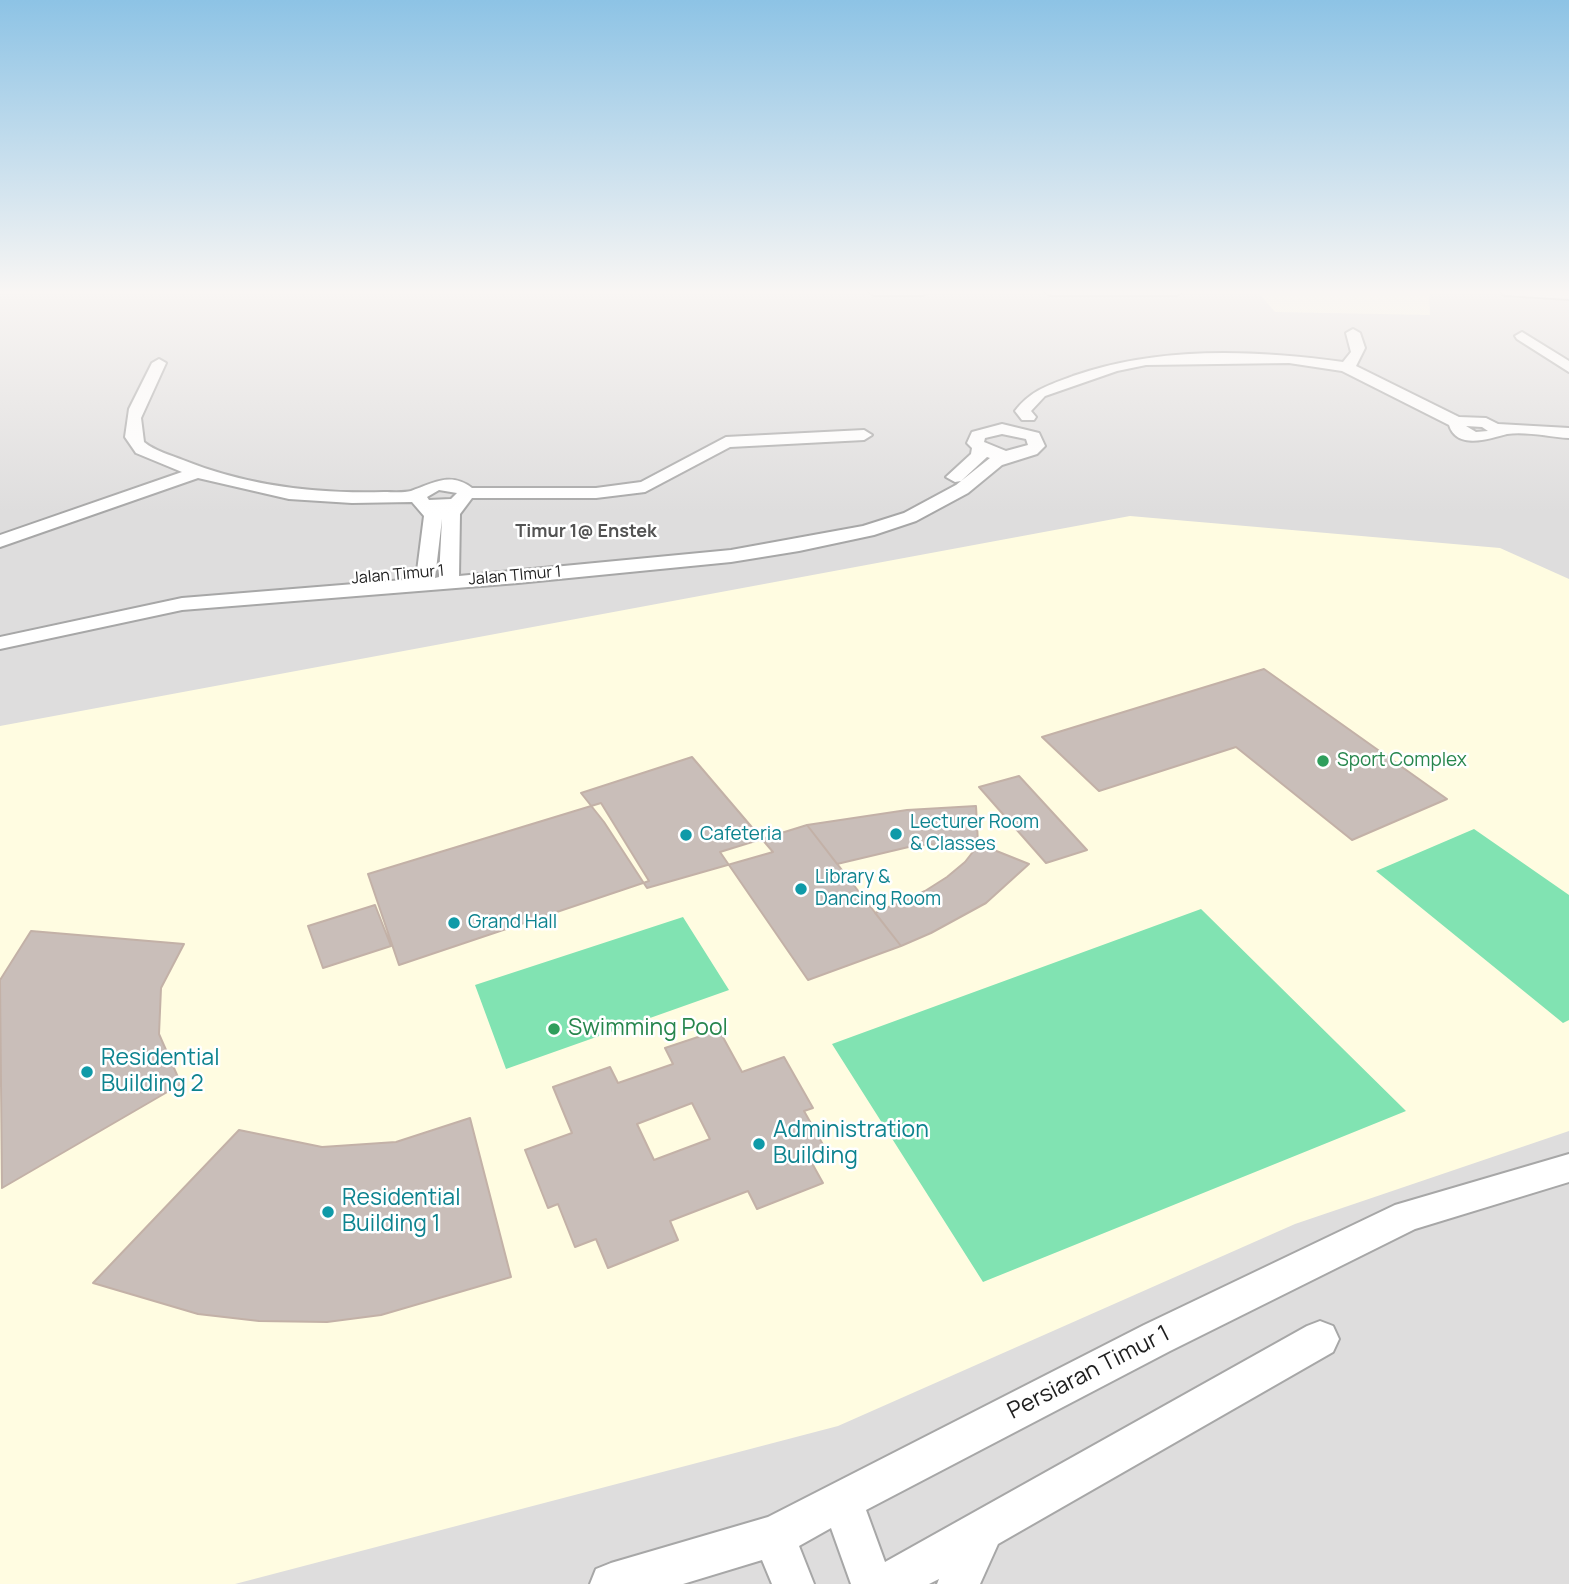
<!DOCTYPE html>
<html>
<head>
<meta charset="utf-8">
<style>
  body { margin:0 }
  canvas { display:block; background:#f1ece6 }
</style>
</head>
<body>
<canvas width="1569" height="1584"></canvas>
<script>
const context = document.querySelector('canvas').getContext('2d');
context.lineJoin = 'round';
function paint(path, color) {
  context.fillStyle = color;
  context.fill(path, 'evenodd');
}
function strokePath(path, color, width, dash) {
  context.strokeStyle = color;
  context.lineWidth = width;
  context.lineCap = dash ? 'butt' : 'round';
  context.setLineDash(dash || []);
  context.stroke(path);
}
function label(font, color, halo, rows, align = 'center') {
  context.font = font + ' Manrope,sans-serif';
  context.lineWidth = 5;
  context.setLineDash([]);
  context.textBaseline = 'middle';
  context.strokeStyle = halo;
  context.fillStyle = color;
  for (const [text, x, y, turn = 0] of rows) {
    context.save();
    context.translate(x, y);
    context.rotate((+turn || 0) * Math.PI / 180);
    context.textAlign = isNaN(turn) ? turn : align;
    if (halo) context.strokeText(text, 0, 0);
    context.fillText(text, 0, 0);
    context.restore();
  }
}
const residential = new Path2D(`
  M0 291H1569V1584H0Z`);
const education = new Path2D(`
  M1257 291 1429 293 1430 315 1275 312Z
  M1130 516 1500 548 1569 579V1131L1295 1224 838 1426 235 1584H0V726Z`);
const pitch = new Path2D(`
  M1474 829 1569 895V1020L1563 1023 1376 871Z
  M1201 909 1406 1111 983 1282 832 1044Z
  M683 917 729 990 506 1069 475 985Z`);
const building = new Path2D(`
  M1264 669 1447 799 1352 840 1236 747 1099 791 1042 737Z
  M692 757 773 852 647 888 604 822 581 793Z
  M1019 776 1087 850 1046 863 979 787Z
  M601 803 649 881 399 965 368 874Z
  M976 806 978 843 917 845 837 864 807 825 907 810Z
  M807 825 901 946 808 980 720 852Z
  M979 844 1029 864 986 903 931 933 901 946 875 913 925 891 947 877 965 862Z
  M375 905 391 946 323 968 308 926Z
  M31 931 184 944 161 988 159 1034 181 1084 2 1188 0 980Z
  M719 1030 742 1072 784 1057 813 1108 804 1111 826 1150 808 1156 823 1183 757 1209 748 1191 670 1221 678 1240 608 1268 596 1239 575 1247 558 1204 548 1208 525 1150 572 1133 553 1087 610 1067 618 1083 673 1064 665 1048ZM692 1103 710 1139 654 1160 637 1124Z
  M470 1118 511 1277 381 1315 327 1322 259 1321 198 1314 93 1283 239 1130 322 1147 396 1142Z`);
const minor = new Path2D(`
  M868 291H929L923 295H874Z
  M1045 291H1183L1177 295H1051Z
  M1499 291H1569V299L1505 295Z
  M1353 329 1360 333 1365 348 1356 366 1459 417 1486 418 1498 424 1569 428V438C1550 437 1526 431 1507 434 1491 438 1457 451 1449 425L1342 371 1289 363 1146 365 1117 371 1045 396 1031 411 1036 417 1034 420H1022L1015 411C1031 390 1049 385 1073 376 1159 346 1254 350 1343 362L1351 352 1346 333ZM1466 426 1482 427 1488 431 1476 432Z
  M1522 332 1569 361V372L1517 339 1515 336Z
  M159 359 166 363 141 418 144 442C155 451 170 455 183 460 248 486 315 494 384 492 392 492 404 493 411 491 432 484 450 471 472 488H596L641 482 726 437 864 430 872 435 864 440 730 447 645 492 596 498H472L460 514 459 576 731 550 863 526 904 513 956 485 990 458 987 457 961 481 955 482 946 477 971 454 972 448 967 443 972 432 1002 424 1039 433 1045 446 1037 454 1002 465 968 493 916 521 874 535 799 551 731 562 518 583 182 610 0 649V637L182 598 416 579 424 516 412 502 352 503 289 499 198 478 0 547V535L182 472 136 453 125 437 129 409 152 363ZM1002 434 1026 439 1028 445 1006 451 984 442 985 438ZM439 490 457 493 451 499 429 500 427 497ZM442 519 439 577 435 578Z
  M1569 1154V1182L1415 1229 1170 1351 866 1510 885 1562 1307 1326 1320 1321 1333 1326 1339 1339 1333 1352 998 1544 980 1584H937L939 1579 929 1584H851L831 1528 799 1546 814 1584H772L762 1560 683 1584H590L596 1569 611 1563 768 1517 1144 1325 1395 1205Z`);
const markers = [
  [1323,761,7,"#2e9e5b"],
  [896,834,7,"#0f9aa8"],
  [686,835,7,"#0f9aa8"],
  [801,889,7,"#0f9aa8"],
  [454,923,7,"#0f9aa8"],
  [554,1029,7,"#2e9e5b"],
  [87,1072,7,"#0f9aa8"],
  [759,1144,7,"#0f9aa8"],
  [328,1212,7,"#0f9aa8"]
];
const farStreetnames = [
  ["Jalan Timur 1",398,575,-5],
  ["Jalan TImur 1",515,576,-5]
];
const farNeighbourhoodnames = [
  ["Timur 1@ Enstek",586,532]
];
const leisureNames = [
  ["Sport Complex",1337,761]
];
const cultureNames = [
  ["Lecturer Room",910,823],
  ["& Classes",910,845],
  ["Cafeteria",700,835],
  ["Library &",815,878],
  ["Dancing Room",815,900],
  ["Grand Hall",468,923]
];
const nearLeisurenames = [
  ["Swimming Pool",568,1029]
];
const nearCulturenames = [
  ["Residential",101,1059],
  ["Building 2",101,1085],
  ["Administration",773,1131],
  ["Building",773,1157],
  ["Residential",342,1199],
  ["Building 1",342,1225]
];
const nearStreetnames = [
  ["Persiaran Timur 1",1089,1373,-27]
];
paint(residential, '#dedddd');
paint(education, '#fffce1');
paint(pitch, '#81e3b2');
paint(building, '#c9beb9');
strokePath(building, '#c3b1a7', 2);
strokePath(minor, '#a7a7a7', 4);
paint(minor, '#fff');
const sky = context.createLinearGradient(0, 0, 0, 513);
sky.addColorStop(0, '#8dc3e5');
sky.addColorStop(0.57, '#f9f6f4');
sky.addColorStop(1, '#f9f6f400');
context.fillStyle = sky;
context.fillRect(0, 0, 1569, 513);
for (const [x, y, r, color] of markers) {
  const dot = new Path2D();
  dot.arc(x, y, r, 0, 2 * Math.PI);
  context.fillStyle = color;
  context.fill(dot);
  strokePath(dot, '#fff', 2.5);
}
label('16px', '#202020', '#fff', farStreetnames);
label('bold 18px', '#535353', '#fff', farNeighbourhoodnames);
label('19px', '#27864d', '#fff', leisureNames, 'left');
label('19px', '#0d838f', '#fff', cultureNames, 'left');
label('23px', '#27864d', '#fff', nearLeisurenames, 'left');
label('23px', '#0d838f', '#fff', nearCulturenames, 'left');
label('23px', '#202020', '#fff', nearStreetnames);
</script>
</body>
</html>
